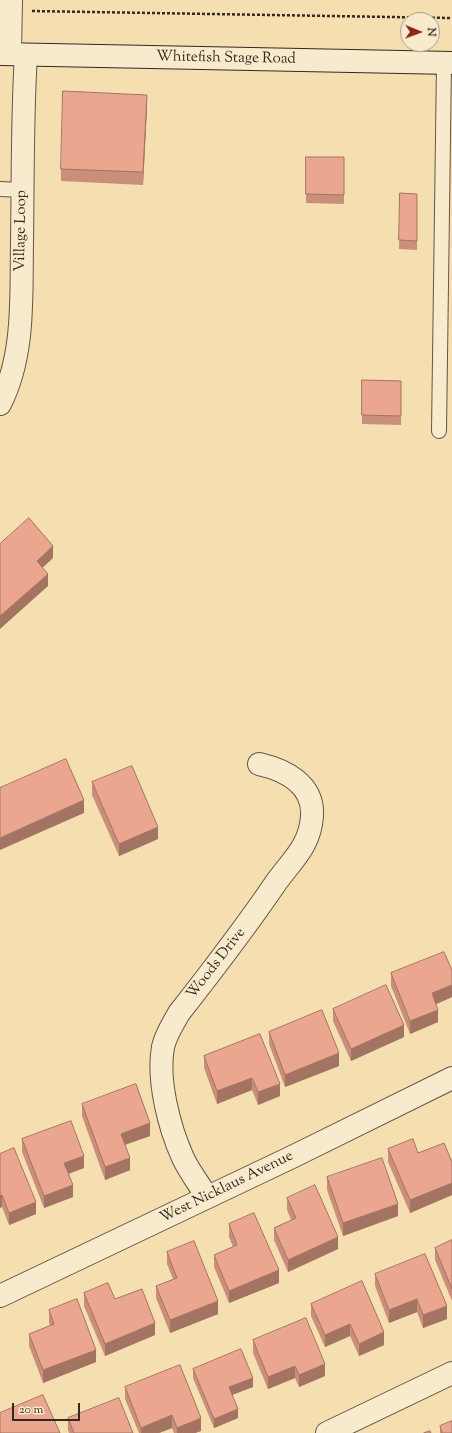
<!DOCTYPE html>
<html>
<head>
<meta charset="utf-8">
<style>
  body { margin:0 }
  #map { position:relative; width:452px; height:1433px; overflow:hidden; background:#f5dfb1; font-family:"Sorts Mill Goudy",serif }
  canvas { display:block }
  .north { position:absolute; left:400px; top:12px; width:40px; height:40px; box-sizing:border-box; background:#f8eacc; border:1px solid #a99d88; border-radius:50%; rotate:91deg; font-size:11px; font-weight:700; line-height:16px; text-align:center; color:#332921 }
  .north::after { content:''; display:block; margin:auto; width:14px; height:18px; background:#8f2418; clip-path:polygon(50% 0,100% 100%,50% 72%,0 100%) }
  .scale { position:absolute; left:12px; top:1403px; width:68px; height:18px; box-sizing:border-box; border:2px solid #332921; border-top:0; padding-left:5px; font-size:12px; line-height:14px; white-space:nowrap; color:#332921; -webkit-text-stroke:3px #f8eacc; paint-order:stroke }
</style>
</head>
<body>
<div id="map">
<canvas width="452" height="1433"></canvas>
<div class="north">N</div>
<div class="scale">20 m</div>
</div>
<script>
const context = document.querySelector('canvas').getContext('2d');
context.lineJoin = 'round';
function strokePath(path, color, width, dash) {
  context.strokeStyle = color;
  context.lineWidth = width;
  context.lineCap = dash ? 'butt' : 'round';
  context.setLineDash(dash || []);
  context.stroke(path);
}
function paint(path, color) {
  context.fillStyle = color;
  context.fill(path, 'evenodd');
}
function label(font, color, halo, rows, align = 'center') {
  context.font = font + ' "Sorts Mill Goudy",serif';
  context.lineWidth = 3;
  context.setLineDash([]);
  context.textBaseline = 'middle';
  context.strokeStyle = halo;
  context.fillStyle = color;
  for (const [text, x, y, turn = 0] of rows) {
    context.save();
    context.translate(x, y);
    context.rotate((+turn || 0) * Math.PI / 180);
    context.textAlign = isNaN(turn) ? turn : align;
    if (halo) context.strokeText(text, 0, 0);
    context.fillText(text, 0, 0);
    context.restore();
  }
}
const path = new Path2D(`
  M32 11 452 18`);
const service = new Path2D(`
  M0 189 23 190
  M439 431 444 63`);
const minor = new Path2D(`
  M10 54 11 0
  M0 404C25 355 21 297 22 243 23 180 22 117 26 55
  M207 1197C199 1184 189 1171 183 1158 169 1127 157 1080 163 1047 166 1034 173 1024 179 1013 212 971 245 928 275 884 291 861 310 847 312 816 314 784 285 770 259 764
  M0 1296 292 1157 452 1078
  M327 1433 452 1373`);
const secondary = new Path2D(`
  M0 54 452 63`);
const wall = new Path2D(`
  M147 107 143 185 61 181V169Z
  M306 157H344V204L306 203Z
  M400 193 417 194V250L399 249Z
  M362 380 401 381V425L362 424Z
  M92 782 158 839 119 856 92 795Z
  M452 970V997L436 1004 438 1022 410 1034 391 986V973Z
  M333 1009 404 1037 351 1061 333 1021Z
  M269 1032 339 1066 285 1087 269 1044Z
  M260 1034 280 1096 258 1105 252 1090 217 1104 204 1068V1056Z
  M82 1104 150 1136 125 1145 130 1170 105 1180 82 1116Z
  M22 1139 84 1168 69 1174 73 1197 44 1208 22 1152Z
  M388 1149 418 1153 452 1162V1195L410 1213 388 1162Z
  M0 1154 36 1214 9 1225 2 1207Z
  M327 1177 398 1216 343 1236 327 1190Z
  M287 1198 338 1249 288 1272 274 1240V1228L291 1220 287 1210Z
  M229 1224 279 1283 229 1303 214 1267V1255L233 1247 229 1237Z
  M452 1240V1301L435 1260V1248Z
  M167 1252 218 1314 170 1333 156 1298V1286L173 1279 167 1264Z
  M375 1274 447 1319 423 1328 417 1312 389 1323 375 1286Z
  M84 1293 115 1299 155 1335 105 1356 84 1306Z
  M311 1304 384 1332V1345L359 1356 350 1336 325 1347 311 1316Z
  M49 1310 96 1362 43 1383 29 1346V1334L50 1326 49 1322Z
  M253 1340 325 1376 299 1387 295 1378 268 1389 253 1353Z
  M193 1369 253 1387 232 1395 238 1418 214 1428 193 1378Z
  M125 1387 201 1431 195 1433H174L172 1428 159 1433H139L125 1399Z
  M68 1418 133 1433H69L68 1430Z
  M440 1426 452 1433H440Z`);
const shadedWall = new Path2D(`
  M147 95V107L143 185V172Z
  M53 546V558L37 573V561Z
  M48 574V586L0 629V616Z
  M84 800V813L0 850V838Z
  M158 827V839L119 856V844Z
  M452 985V997L432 1006V993Z
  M438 1010V1022L410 1034V1021Z
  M404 1025V1037L351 1061V1049Z
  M339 1053V1066L285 1087V1075Z
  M252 1078V1090L217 1104V1091Z
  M280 1084V1096L258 1105V1092Z
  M150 1123V1136L121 1146V1134Z
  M84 1156V1168L64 1175V1163Z
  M130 1158V1170L105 1180V1167Z
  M452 1183V1195L410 1213V1200Z
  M73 1185V1197L44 1208V1196Z
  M2 1195V1207L0 1208V1196Z
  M36 1202V1214L9 1225V1213Z
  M398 1204V1216L343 1236V1223Z
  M338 1237V1249L288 1272V1260Z
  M279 1270V1283L229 1303V1291Z
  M417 1299V1312L389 1323V1310Z
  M218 1301V1314L170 1333V1320Z
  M447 1306V1319L423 1328V1315Z
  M155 1323V1335L105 1356V1344Z
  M350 1324V1336L325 1347V1335Z
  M384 1332V1345L359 1356V1344Z
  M96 1350V1362L43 1383V1370Z
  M325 1364V1376L299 1387V1375Z
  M295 1366V1378L268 1389V1377Z
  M253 1378V1387L229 1396V1387Z
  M238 1409V1418L214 1428V1419Z
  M172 1415V1428L159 1433H141V1428Z
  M201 1418V1431L195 1433H177V1428Z`);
const building = new Path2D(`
  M63 91 147 95 143 172 61 169Z
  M306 157H344V195L306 194Z
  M400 193 417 194V241L399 240Z
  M362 380 401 381V416L362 415Z
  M29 518 53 546 37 561 48 574 0 616V544Z
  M66 759 84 800 0 838V788Z
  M132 766 158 827 119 844 92 782Z
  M444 952 452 970V985L432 993 438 1010 410 1021 391 973Z
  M386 985 404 1025 351 1049 333 1009Z
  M322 1010 339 1053 285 1075 269 1032Z
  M260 1034 280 1084 258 1092 252 1078 217 1091 204 1056Z
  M136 1084 150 1123 121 1134 130 1158 105 1167 82 1104Z
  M71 1121 84 1156 64 1163 73 1185 44 1196 22 1139Z
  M413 1139 418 1153 444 1143 452 1162V1183L410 1200 388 1149Z
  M14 1148 36 1202 9 1213 2 1195 0 1196V1154Z
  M382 1158 398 1204 343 1223 327 1177Z
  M315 1185 338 1237 288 1260 274 1228 296 1218 287 1198Z
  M254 1213 279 1270 229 1291 214 1255 237 1245 229 1224Z
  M452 1240V1289L435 1248Z
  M194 1241 218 1301 170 1320 156 1286 177 1278 167 1252Z
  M425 1254 447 1306 423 1315 417 1299 389 1310 375 1274Z
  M362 1281 384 1332 359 1344 350 1324 325 1335 311 1304Z
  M108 1283 115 1299 142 1289 155 1323 105 1344 84 1293Z
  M77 1299 96 1350 43 1370 29 1334 54 1324 49 1310Z
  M306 1318 325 1364 299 1375 295 1366 268 1377 253 1340Z
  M241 1349 253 1378 229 1387 238 1409 214 1419 193 1369Z
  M180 1365 201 1418 177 1428 172 1415 141 1428 125 1387Z
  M43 1395 60 1433H0V1413Z
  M119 1398 133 1433H74L68 1418Z
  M452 1421V1433H442L440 1426Z
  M430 1431 431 1433H424Z`);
const streetNames = [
  ["Whitefish Stage Road",226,59,1],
  ["Village Loop",22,231,-89],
  ["Woods Drive",217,964,-52],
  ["West Nicklaus Avenue",227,1188,-26]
];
strokePath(service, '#645645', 16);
strokePath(minor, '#645645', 24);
strokePath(secondary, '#332921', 24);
strokePath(path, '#332921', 2.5, [3, 2]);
strokePath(service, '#f8eacc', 14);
strokePath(minor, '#f8eacc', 22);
strokePath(secondary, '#f8eacc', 22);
paint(wall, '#c98f7a');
paint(shadedWall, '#a47463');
paint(building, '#eaa68e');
strokePath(building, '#a47463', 1);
label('15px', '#332921', '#f8eacc', streetNames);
</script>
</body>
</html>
